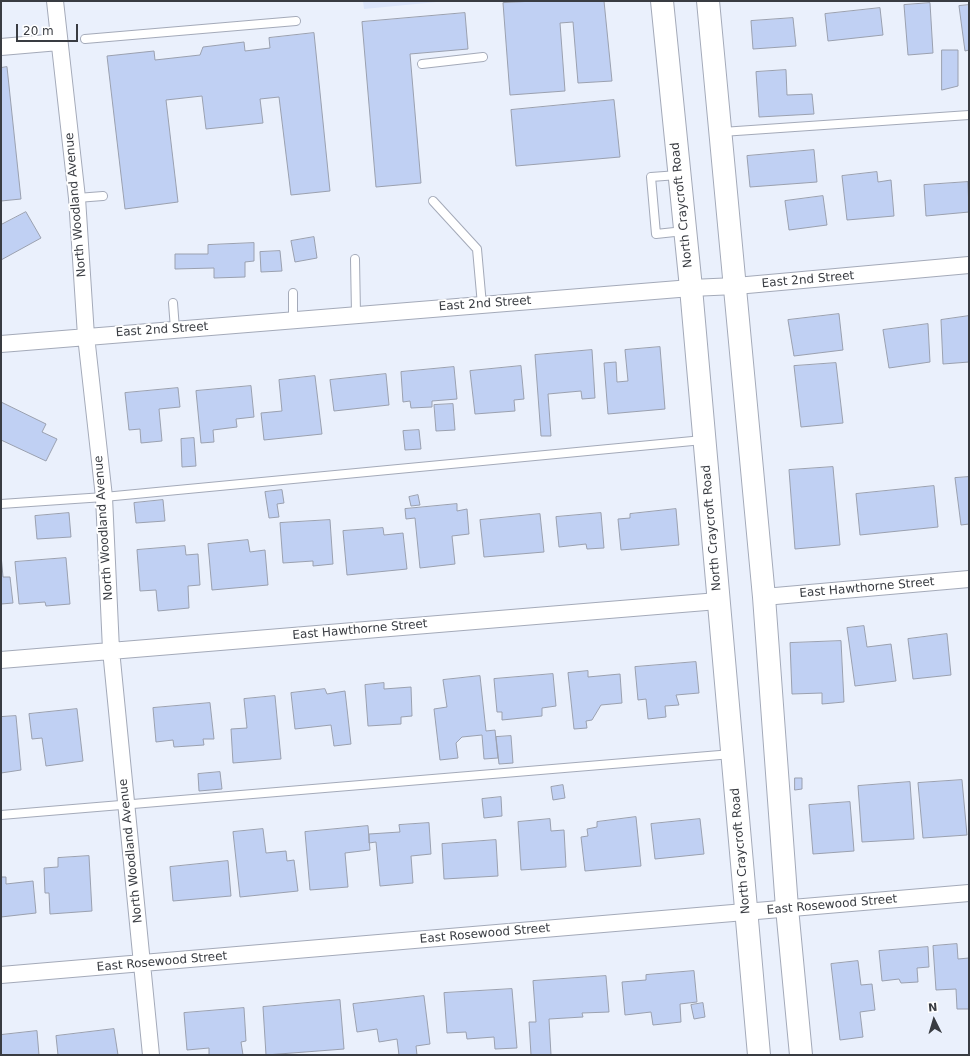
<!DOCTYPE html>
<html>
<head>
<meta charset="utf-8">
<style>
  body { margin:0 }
  #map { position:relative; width:970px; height:1056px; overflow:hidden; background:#eaf0fc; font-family:"DejaVu Sans",sans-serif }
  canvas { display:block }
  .frame { position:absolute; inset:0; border:2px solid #393c42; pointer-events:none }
  .north { position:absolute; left:914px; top:1000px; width:40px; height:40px; -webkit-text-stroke:3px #fff; paint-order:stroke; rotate:355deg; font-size:11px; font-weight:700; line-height:16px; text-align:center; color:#393c42 }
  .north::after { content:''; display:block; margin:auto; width:14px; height:18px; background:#393c42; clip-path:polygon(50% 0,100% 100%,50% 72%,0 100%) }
  .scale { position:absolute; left:16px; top:24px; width:62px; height:18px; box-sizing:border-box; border:2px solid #393c42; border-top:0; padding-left:5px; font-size:12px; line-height:14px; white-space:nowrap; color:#393c42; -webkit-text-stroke:3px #fff; paint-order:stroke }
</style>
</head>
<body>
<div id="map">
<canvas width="970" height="1056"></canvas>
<div class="frame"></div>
<div class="north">N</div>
<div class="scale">20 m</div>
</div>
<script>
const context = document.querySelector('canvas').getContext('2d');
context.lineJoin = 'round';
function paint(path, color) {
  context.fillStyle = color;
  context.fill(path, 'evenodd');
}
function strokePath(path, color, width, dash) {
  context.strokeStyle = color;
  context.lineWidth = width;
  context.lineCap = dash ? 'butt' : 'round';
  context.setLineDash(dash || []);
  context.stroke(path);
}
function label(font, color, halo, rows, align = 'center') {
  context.font = font + ' "DejaVu Sans",sans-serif';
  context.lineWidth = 4;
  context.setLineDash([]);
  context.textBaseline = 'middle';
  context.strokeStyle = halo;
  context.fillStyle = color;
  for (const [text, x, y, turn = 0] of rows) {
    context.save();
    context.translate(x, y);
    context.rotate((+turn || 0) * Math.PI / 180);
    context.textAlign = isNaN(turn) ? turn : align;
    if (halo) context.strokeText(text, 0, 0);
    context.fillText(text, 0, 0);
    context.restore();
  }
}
const built = new Path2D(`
  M363 1H447L364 9Z`);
const building = new Path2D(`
  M535 1H604L612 81 578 83 573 22 560 23 565 91 510 95 503 3Z
  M930 3 933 53 908 55 904 5Z
  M969 5V50L965 51 959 6Z
  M880 8 883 35 828 41 825 14Z
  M465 13 468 49 410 54 421 183 376 187 362 22Z
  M793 18 796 46 753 49 751 21Z
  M314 33 330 191 291 195 279 97 260 99 263 123 206 129 202 96 166 100 178 202 125 209 107 56 154 51 155 60 200 55 203 47 244 42 245 51 270 48 269 38Z
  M942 50H958V86L942 90Z
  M7 67 21 199 1 201V68Z
  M786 70 787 95 812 94 814 114 759 117 756 72Z
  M614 100 620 157 516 166 511 110Z
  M814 150 817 182 750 187 747 156Z
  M877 172 878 182 891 180 894 216 847 220 842 176Z
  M968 182 969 212 926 216 924 185Z
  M823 196 827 225 789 230 785 201Z
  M26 212 41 238 1 260V225Z
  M314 237 317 258 295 262 291 241Z
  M254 243V261L245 262V277L214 278V268L175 269V254H208V245Z
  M280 251 282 271 261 272 260 252Z
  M839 314 843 350 794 356 788 320Z
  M969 316V362L943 364 941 320Z
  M928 324 930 362 889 368 883 330Z
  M660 347 665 409 608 414 604 363 616 362 617 382 628 381 625 350Z
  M592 350 595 398 582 399 581 391 548 394 551 436H541L535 355Z
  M836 363 843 423 801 427 794 366Z
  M521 366 524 399 514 400 515 411 475 414 470 371Z
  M454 367 457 399 432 401V407L411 408 410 401 403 402 401 372Z
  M386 374 389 405 334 411 330 380Z
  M315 376 322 434 264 440 261 413 282 411 279 380Z
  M251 386 254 417 236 419 237 427 213 430 214 442 201 443 196 391Z
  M178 388 180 407 159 409 162 441 141 443 140 429 129 430 125 393Z
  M1 402 46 424 42 432 57 439 46 461 1 440Z
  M453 404 455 430 436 431 434 405Z
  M419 430 421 449 405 450 403 431Z
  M194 438 196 466 182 467 181 439Z
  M833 467 840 545 795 549 789 470Z
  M969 477V524L961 525 955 478Z
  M934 486 938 527 860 535 856 494Z
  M282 490 284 503 277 504 279 517 269 518 265 492Z
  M418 495 420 505 411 506 409 497Z
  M163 500 165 521 136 523 134 503Z
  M457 504V511L467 509 469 534 452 536 455 564 420 568 415 518 406 519 405 509Z
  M676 509 679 545 621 550 618 519 630 518V514Z
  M69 513 71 537 37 539 35 516Z
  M601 513 604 548 587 549 586 544 559 547 556 517Z
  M540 514 544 552 484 557 480 520Z
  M330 520 333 564 313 566V561L283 563 280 523Z
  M383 528 384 535 403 533 407 569 347 575 343 531Z
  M248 540 250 552 265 550 268 585 212 590 208 544Z
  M185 546 186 555 198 554 200 585 188 586 189 608 158 611 156 590 140 591 137 550Z
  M1 555 3 577H10L13 603 1 604Z
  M66 558 70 604 46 606 45 602 19 604 15 562Z
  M864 626 867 647 891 644 896 681 855 686 847 628Z
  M947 634 951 675 913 679 908 639Z
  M841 641 844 702 822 704V693L792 694 790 643Z
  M696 662 699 693 676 695 679 705 665 706 666 717 648 719 646 699 638 700 635 667Z
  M588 671V677L620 674 622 703 601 705 592 720 586 721 587 728 574 729 568 673Z
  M553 674 556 706 542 708V716L502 720V712H497L494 679Z
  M480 676 486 731 495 730 498 758 484 759 482 735 462 737 456 743 458 758 440 760 434 709 447 707 443 680Z
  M384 683V689L411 687 412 716 401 717V724L368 726 365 685Z
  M325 689 327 694 345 691 351 744 334 746 331 725 295 729 291 693Z
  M275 696 281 759 233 763 231 729 247 728 244 699Z
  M210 703 214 739H203L204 745 174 747 173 740 156 742 153 708Z
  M77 709 83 761 46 766 42 738 32 739 29 714Z
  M16 716 21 770 1 773V717Z
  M511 736 513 763 499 764 496 737Z
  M220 772 222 789 199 791 198 774Z
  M795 778H802V789L795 790Z
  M962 780 967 835 923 838 918 783Z
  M910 782 914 839 862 842 858 786Z
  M563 785 565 798 553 800 551 787Z
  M501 797 502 816 484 818 482 799Z
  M850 802 854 851 813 854 809 805Z
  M636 817 641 866 585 871 581 837 588 836 587 829 597 827V822Z
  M550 819 551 831 564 830 566 867 521 870 518 822Z
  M700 819 704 854 655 859 651 824Z
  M429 823 431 854 411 856 413 883 380 886 376 842 369 843V834L400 832 399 825Z
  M368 826 370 850 345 853 348 887 310 890 305 832Z
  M263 829 266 853 286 851 287 861 294 860 298 891 240 897 233 832Z
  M496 840 498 876 444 879 442 844Z
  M89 856 92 911 50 914 49 893H45L44 868 58 867V858Z
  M228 861 231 896 173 901 170 867Z
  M1 877H6V884L33 881 36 913 1 917Z
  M957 944 958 959 969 958V1009H957L956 989 936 990 933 946Z
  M928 947 929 967 917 968 918 982 901 983 899 979 882 981 879 951Z
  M858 961 861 985 872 984 875 1010 860 1012 863 1037 840 1040 831 964Z
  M694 971 697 1002 680 1004 681 1022 653 1025 651 1012 625 1015 622 982 646 980V975Z
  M606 976 609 1012 582 1013 583 1017 549 1019 551 1055H531L529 1022H536L533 981Z
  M512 989 517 1048 495 1049 494 1037 467 1039 466 1032 447 1033 444 993Z
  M424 996 430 1044 416 1046 417 1055H399L397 1039 379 1042 377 1029 357 1032 353 1004Z
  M340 1000 344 1049 266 1055 263 1007Z
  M703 1003 705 1017 694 1019 691 1005Z
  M244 1008 246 1041 241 1042 243 1055H209V1048L187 1050 184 1013Z
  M114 1029 118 1055H58L56 1036Z
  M37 1031 39 1055H1V1035Z`);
const lane = new Path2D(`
  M85 39 296 21
  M422 64 483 57
  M722 132 969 115
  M678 175 651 177 656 234 684 231
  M77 198 103 196
  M433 201 477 249 482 305
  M355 259 356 314
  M173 303 175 329
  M293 320V293
  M1 504 104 497 703 440
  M1 815 732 754`);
const street = new Path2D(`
  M55 1 77 198 86 336 104 497 111 650 151 1055
  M1 47 59 42
  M1 344 691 288 736 286 969 265
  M764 597 969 579
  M1 660 718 601
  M1 975 969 893`);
const secondary = new Path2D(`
  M662 1 691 288 759 1055
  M708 1 764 597 787 908 801 1055`);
const streetNames = [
  ["North Woodland Avenue",76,205,-95],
  ["North Craycroft Road",682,205,-96],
  ["East 2nd Street",808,280,-5],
  ["East 2nd Street",485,304,-4],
  ["East 2nd Street",162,330,-4],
  ["North Woodland Avenue",104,528,-94],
  ["North Craycroft Road",712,528,-95],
  ["East Hawthorne Street",867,588,-5],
  ["East Hawthorne Street",360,630,-5],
  ["North Woodland Avenue",131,851,-96],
  ["North Craycroft Road",741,851,-95],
  ["East Rosewood Street",832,905,-5],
  ["East Rosewood Street",485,934,-5],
  ["East Rosewood Street",162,962,-5]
];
paint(built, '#dbe5fb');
paint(building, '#c0d0f3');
strokePath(building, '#9aa0af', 1);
strokePath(lane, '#a4aab9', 10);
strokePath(street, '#a4aab9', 18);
strokePath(secondary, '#a4aab9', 24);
strokePath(lane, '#fff', 8);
strokePath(street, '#fff', 16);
strokePath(secondary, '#fff', 22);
label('12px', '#393c42', '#fff', streetNames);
</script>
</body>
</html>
